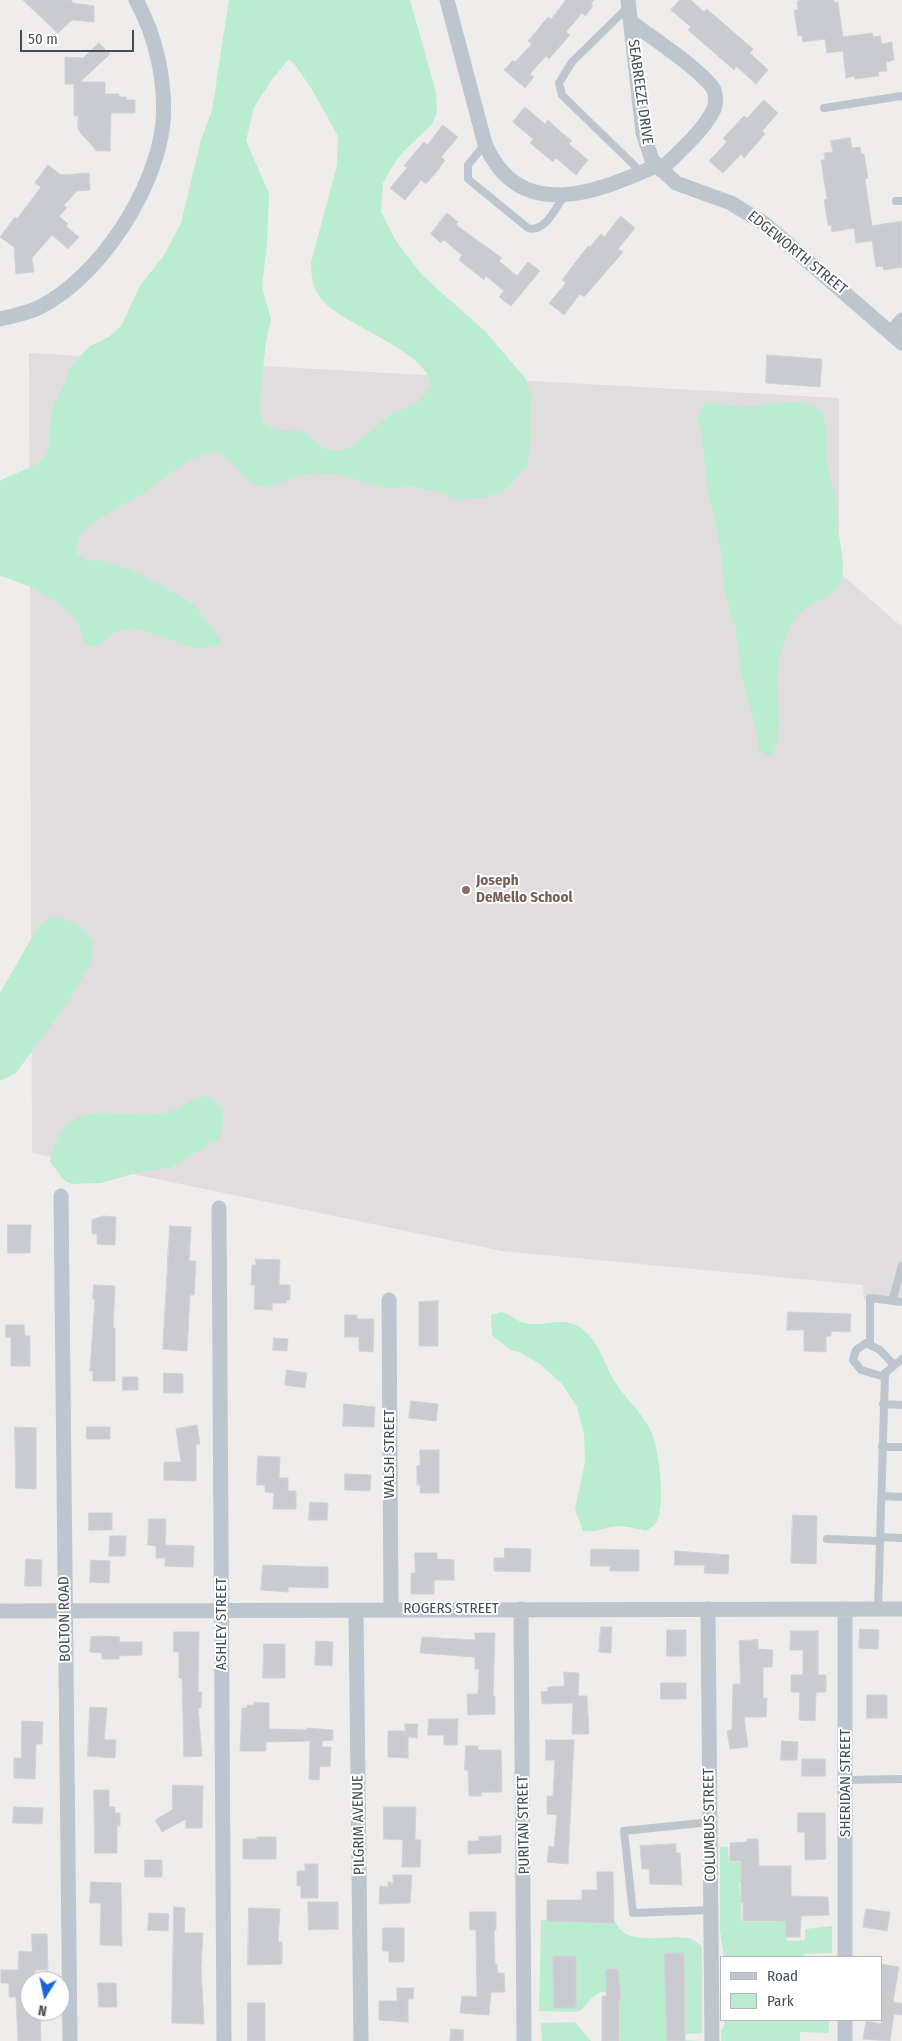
<!DOCTYPE html>
<html>
<head>
<meta charset="utf-8">
<style>
  body { margin:0 }
  #map { position:relative; width:902px; height:2041px; overflow:hidden; background:#efecec; font-family:"Fira Sans Condensed",sans-serif }
  canvas { display:block }
  .legend { position:absolute; left:720px; top:1956px; width:162px; height:65px; box-sizing:border-box; background:#fff; border:1px solid #b5b9bd; margin:0; padding:6px 9px; list-style:none; font-size:15px; color:#454f59 }
  .legend li { display:flex; align-items:center; gap:10px; height:25px }
  .legend b { width:25px; border:1px solid #b5b9bd }
  .north { position:absolute; left:20px; top:1971px; width:50px; height:50px; box-sizing:border-box; background:#fff; border:1px solid #b5b9bd; border-radius:50%; rotate:190deg; font-size:14px; font-weight:700; line-height:20px; text-align:center; color:#454f59 }
  .north::after { content:''; display:block; margin:auto; width:18px; height:22px; background:#1c65d9; clip-path:polygon(50% 0,100% 100%,50% 72%,0 100%) }
  .scale { position:absolute; left:20px; top:30px; width:114px; height:22px; box-sizing:border-box; border:2px solid #454f59; border-top:0; padding-left:6px; font-size:15px; line-height:18px; white-space:nowrap; color:#454f59; -webkit-text-stroke:4px #fff; paint-order:stroke }
</style>
</head>
<body>
<div id="map">
<canvas width="902" height="2041"></canvas>
<ul class="legend">
<li><b style="height:6px;background:#bdc6cf"></b>Road</li>
<li><b style="height:14px;background:#baedd0"></b>Park</li>
</ul>
<div class="north">N</div>
<div class="scale">50 m</div>
</div>
<script>
const context = document.querySelector('canvas').getContext('2d');
context.lineJoin = 'round';
function paint(path, color) {
  context.fillStyle = color;
  context.fill(path, 'evenodd');
}
function strokePath(path, color, width, dash) {
  context.strokeStyle = color;
  context.lineWidth = width;
  context.lineCap = dash ? 'butt' : 'round';
  context.setLineDash(dash || []);
  context.stroke(path);
}
function label(font, color, halo, rows, align = 'center') {
  context.font = font + ' "Fira Sans Condensed",sans-serif';
  context.lineWidth = 4;
  context.setLineDash([]);
  context.textBaseline = 'middle';
  context.strokeStyle = halo;
  context.fillStyle = color;
  for (const [text, x, y, turn = 0] of rows) {
    context.save();
    context.translate(x, y);
    context.rotate((+turn || 0) * Math.PI / 180);
    context.textAlign = isNaN(turn) ? turn : align;
    if (halo) context.strokeText(text, 0, 0);
    context.fillText(text, 0, 0);
    context.restore();
  }
}
const education = new Path2D(`
  M29 353 839 398V572L902 627V1304L864 1300 863 1285 502 1251 32 1153Z`);
const green = new Path2D(`
  M229 0H410L436 92 437 113 432 124 402 153 390 170 383 183 381 212 396 241 422 275 486 332 525 378 532 396 530 414 531 437 527 466 506 490 484 498 457 500 442 493 410 486 394 489 385 488C354 479 332 469 300 475 288 478 276 488 264 487 240 485 231 447 208 453 186 459 166 477 147 491 131 502 88 521 79 537 76 541 76 548 75 552L85 560 105 561 129 569 179 595 197 608 222 643C193 661 159 627 127 629 112 630 105 646 90 647L83 641C82 608 27 583 0 576V481L7 477 34 466 46 456 49 446 52 408 64 385 70 367 90 346 109 337 121 326 141 284 163 257 181 223 201 140 212 110ZM289 59 295 65 311 88 338 136 337 165 311 262C311 277 313 290 323 301 345 326 432 353 431 387L418 402 391 414 368 434 348 448 338 451 325 449 302 431 276 430 263 423 259 406 266 342 271 319 262 287 267 243 269 193 246 141 254 107 271 81Z
  M795 402C805 403 815 404 822 413 829 423 825 449 827 462 828 473 832 483 835 494 837 504 836 514 837 524 840 542 846 564 841 581 835 600 810 601 798 615 787 628 781 649 778 665 773 690 788 737 770 757L759 751 757 732 742 679 736 631 724 588 721 551 707 484 702 440 699 425 696 421 704 403 740 407Z
  M55 917 72 922 84 929 93 943 92 962 69 1001 16 1073 0 1081V993L39 925 51 918Z
  M203 1096 212 1098C227 1111 225 1122 219 1139L170 1168 143 1171 101 1183 72 1184 65 1181 50 1162C65 1091 111 1120 161 1114 177 1112 188 1100 203 1096Z
  M501 1312C510 1314 516 1321 525 1323 543 1328 564 1315 581 1328 600 1342 603 1362 615 1382 625 1398 640 1411 649 1427 659 1444 666 1503 657 1521 654 1526 650 1528 646 1531 635 1528 620 1525 610 1527 600 1529 593 1533 583 1531L575 1509 585 1462 584 1434 577 1407 562 1384 540 1364 519 1352 510 1350 492 1335 491 1315Z
  M720 1847H728L729 1862H742V1883H739L742 1922H778L780 1908H790L786 1941 805 1940V1929L832 1926V1953L804 1954V1957H724L720 1931Z
  M541 1920 615 1921C625 1948 665 1934 688 1938 693 1939 698 1943 702 1946V2033L685 2034V2040L701 2041H620L619 1992H601L593 1997 581 2010 575 2012 539 2011Z
  M725 2020H829V2033L800 2032V2041H721V2030L723 2029Z
  M575 2022 591 2041H542L541 2023Z`);
const building = new Path2D(`
  M23 0H71L73 3 94 6V22L72 20 58 33Z
  M566 0H594L591 4 593 6 585 16 582 13 566 32 570 35 549 59 546 56 530 74 534 77 525 88 504 70 513 60 515 62 532 44 528 41 548 17 551 19Z
  M680 0H691L704 12 707 9 753 49 750 53 768 70 756 84 736 66 734 70 688 30 691 27 671 10Z
  M800 0H834V3L838 2 843 37 872 33 873 37 880 36 882 44 892 42 894 60 886 62 887 71 878 72 879 76 855 79 854 76 846 78 843 51 827 53 825 39 803 42 802 35 798 36 794 10H798L797 2Z
  M99 43 110 54 80 82H105V94H119V97H126V100H135V113H111L110 151H97L78 130V116H74V84H65V57L83 58Z
  M764 100 778 113 762 131 765 134 744 158 741 154 723 173 709 161 727 142 723 138 744 116 747 118Z
  M525 107 545 124 548 120 561 132 572 141 569 144 588 160 576 175 556 158 553 162 530 143 533 139 513 122Z
  M443 125 458 137 441 157 445 160 438 170 426 184 421 180 405 200 390 188 407 168 404 166 412 156 424 142 427 145Z
  M850 138 852 148 860 147 861 154H864L868 178 865 179 866 187 872 226 902 221V267L884 270 883 266 876 267 872 241 856 243 854 228 832 232 831 225H828L824 200 827 199 821 160H825L824 153 833 152 831 141Z
  M48 165 61 175 89 173 90 190 77 191 64 205 67 208 59 216 68 224 66 226 79 237 68 249 52 235 32 258 34 272 16 274 14 247 0 237 15 217 17 219 41 187 35 183Z
  M447 213 458 222 456 225 502 258 499 261 517 276 528 262 540 271 511 306 499 297 504 291 486 276 484 280 459 260 462 255 444 240 441 243 431 234Z
  M621 216 635 228 618 249 623 252 584 297 580 294 564 315 549 303 566 283 562 280 588 246 590 247 601 234 604 237Z
  M767 355 822 359 820 387 766 383Z
  M103 1216 116 1217 115 1245 97 1244V1234H92V1220Z
  M8 1225H31L30 1253H8Z
  M170 1226 191 1227 189 1261H196L194 1295H190L187 1351 163 1349Z
  M256 1259 280 1260 279 1285H290V1300H286V1303H272V1310L254 1309 255 1285H251L252 1265H256Z
  M94 1285 115 1286 113 1328H115V1381H93V1371H90L95 1299H93Z
  M438 1301V1346H419V1302Z
  M788 1312 851 1314 850 1332 831 1331V1336H826V1352L804 1351V1330H787Z
  M345 1315H357V1319H374L373 1352 359 1351V1337H345Z
  M6 1325H24L25 1336H30V1366H11V1337H6Z
  M274 1338 288 1339 287 1351 273 1350Z
  M287 1370 307 1373 305 1388 285 1385Z
  M164 1373 183 1374V1393H164Z
  M123 1377H138V1390H123Z
  M411 1401 438 1404 436 1421 409 1418Z
  M344 1404 375 1407 374 1427 343 1426Z
  M197 1425 200 1444H196V1481L164 1480V1462H181L176 1429Z
  M15 1427 36 1428V1489L16 1488Z
  M87 1427H110V1439H87Z
  M420 1450H439V1493H420V1485H417V1466L420 1465Z
  M258 1456 280 1457 279 1478H288V1491H296V1509H273L274 1493 265 1492V1485H257Z
  M345 1474 371 1475 370 1491 345 1490Z
  M310 1502 328 1503 327 1520H309Z
  M89 1513H112V1530H89Z
  M793 1515 817 1516 816 1564 791 1563Z
  M149 1519H166L165 1545 194 1546 193 1567 165 1566V1558H156V1546L148 1545Z
  M110 1536H126L125 1556H109Z
  M505 1548 531 1549 530 1572 494 1571V1558H504Z
  M591 1549 639 1550V1571H610V1566H591Z
  M675 1551 729 1555 728 1574 704 1573 705 1565H675Z
  M415 1553H437V1559L454 1560V1580H434V1594H411V1573H415Z
  M26 1559 42 1560 41 1586H25Z
  M91 1560 110 1561 109 1583 90 1582Z
  M263 1565 328 1567V1588L288 1587V1592L261 1590Z
  M601 1627H612L611 1653 599 1652Z
  M860 1629 879 1630 878 1649 859 1648Z
  M667 1630H686V1656H667Z
  M791 1631H818V1675H826V1692H816L815 1721 799 1720 800 1692H791V1675H803V1650H790Z
  M174 1632H199L198 1692H202L201 1708H198L202 1756 184 1757 182 1678H179V1652H174Z
  M475 1633H495L493 1696H495V1714L468 1715 467 1694H478L479 1669H475V1657L420 1653 422 1637 475 1640Z
  M107 1636 120 1637 119 1642H142V1655L119 1656V1659H102V1653L90 1652 91 1637Z
  M758 1640V1649L773 1650 772 1667H763V1698H767L766 1717H744L748 1747 730 1749 727 1731 732 1730 733 1684H740L741 1691 739 1641Z
  M316 1641 333 1642 332 1666 315 1665Z
  M264 1644H285V1678H263Z
  M564 1672 579 1673 578 1696H587L589 1734H572L573 1703 542 1704 541 1692 548 1691V1687L564 1686Z
  M661 1683H686V1699H661Z
  M867 1695H887V1718H867Z
  M254 1702 269 1703V1729L307 1730V1728L333 1730V1740L322 1741V1747H331L330 1767 320 1766 319 1780 309 1779 310 1741 266 1742V1751H240L242 1708H247V1705H254Z
  M90 1707 107 1708 104 1740H116L115 1758 88 1756Z
  M429 1719H458L457 1745H444V1735H428Z
  M22 1721 43 1722 42 1744H36L35 1779 14 1778V1758H21Z
  M405 1724H418L417 1738 408 1737V1758L388 1757V1731H405Z
  M546 1740H574L568 1864 547 1862 549 1846 554 1847 557 1815 547 1814V1796H553L555 1760H546Z
  M782 1741 798 1742 797 1760H781Z
  M466 1746H478V1750H501L502 1792H481V1796H469L468 1770H465Z
  M802 1759H825L826 1776H802Z
  M173 1785 203 1786 202 1828H186V1819L162 1832 155 1820 172 1810Z
  M94 1790H109V1807H115V1813H120V1826H117V1853H95Z
  M14 1807 43 1808 42 1824 13 1823Z
  M384 1807H416L415 1840H421L420 1867H402L403 1840 384 1839Z
  M798 1813H825L826 1859 805 1860V1832H798Z
  M501 1836V1853L468 1854V1841H479V1837Z
  M257 1837H276V1859H243V1839H258Z
  M747 1839H758L759 1866H791V1896L828 1897 829 1915 801 1916 800 1937H786V1921H743V1902L741 1903V1861H730V1843L747 1842Z
  M676 1844V1853H680L682 1885 650 1884 649 1869H642L640 1846Z
  M145 1860H162V1877H145Z
  M305 1864H318V1898H301V1886H297V1871H305Z
  M597 1872H613L614 1923 547 1921V1900H582V1890H597Z
  M393 1875H412L410 1903 379 1904 380 1886 388 1887V1882L393 1883Z
  M91 1882 121 1883 122 1946 100 1945 101 1903H90Z
  M308 1902H338V1929L309 1930Z
  M174 1907 185 1908 184 1933H203L201 1967 204 2024 172 2023Z
  M249 1908 280 1909 278 1942H282V1964L248 1965Z
  M866 1909 890 1912 887 1931 863 1927Z
  M470 1912H496V1930H494L495 1964H497L498 1973H504L505 1992H491L489 2015 460 2013 462 1996 477 1997 476 1930H470Z
  M149 1913 169 1914 168 1931 148 1930Z
  M383 1928H404V1962H389V1951H383Z
  M32 1934H47L48 1970H35V1981H30V2011H33V2014H40L41 2041H18L16 1997H9V1983H1V1970H18L19 1951 32 1952Z
  M684 1953 685 2041H667L664 1954Z
  M553 1956H576V2008H554Z
  M881 1964 899 1967 893 2002 902 2004V2015L894 2014 890 2041 863 2039 866 2021 881 2024Z
  M606 1969H618L621 1999H619V2041H602V1996H606Z
  M98 1983H116L117 2007H99Z
  M397 1988H414L413 1999H408V2022L379 2020V2001H397Z
  M248 2003H265V2041H248Z
  M451 2029 464 2030 463 2041H450Z`);
const lane = new Path2D(`
  M629 6 572 62 559 83 562 95 641 172
  M824 108 902 96
  M485 144 468 165V179L528 228C545 233 555 209 564 196
  M896 201H902
  M892 1301 902 1266
  M870 1345V1298L902 1302
  M885 1377 861 1370 853 1360 856 1350 866 1343 880 1350 894 1365
  M883 1404 902 1405
  M882 1447H902
  M882 1496 902 1497
  M880 1537 902 1538
  M827 1539 880 1541
  M878 1609 885 1373 902 1359
  M846 1780 902 1779
  M710 1822 624 1831 633 1913 711 1910`);
const street = new Path2D(`
  M447 0 485 144C520 224 597 192 656 166
  M628 0 643 133 652 160 676 183 731 203 765 224 902 343
  M631 22C650 36 703 71 714 90 716 95 716 104 714 109 703 132 678 152 661 170
  M0 319C13 316 28 313 40 307 100 277 157 188 163 122 166 81 156 36 136 0
  M891 333 902 320
  M61 1196 70 2041
  M219 1208 224 2041
  M389 1300 391 1609
  M521 1609 524 2041
  M708 1609 712 2041
  M845 1609V1957
  M356 1610 361 2041
  M0 1611 902 1609
  M845 2041V2020`);
const markers = [
  [466,890,5,"#8d6e63"]
];
const streetNames = [
  ["SEABREEZE DRIVE",640,92,82],
  ["EDGEWORTH STREET",797,253,39],
  ["WALSH STREET",390,1454,-90],
  ["ROGERS STREET",451,1609],
  ["BOLTON ROAD",65,1619,-91],
  ["ASHLEY STREET",222,1624,-90],
  ["SHERIDAN STREET",846,1783,-90],
  ["PILGRIM AVENUE",359,1825,-91],
  ["PURITAN STREET",524,1825,-91],
  ["COLUMBUS STREET",710,1825,-91]
];
const educationNames = [
  ["Joseph",476,881],
  ["DeMello School",476,898]
];
paint(education, '#e0ddde');
paint(green, '#baedd0');
paint(building, '#c9cbd1');
strokePath(building, '#d0d2d8', 1);
strokePath(lane, '#bdc6cf', 8);
strokePath(street, '#bdc6cf', 15);
for (const [x, y, r, color] of markers) {
  const dot = new Path2D();
  dot.arc(x, y, r, 0, 2 * Math.PI);
  context.fillStyle = color;
  context.fill(dot);
  strokePath(dot, '#fff', 2);
}
label('15px', '#454f59', '#fff', streetNames);
label('bold 15px', '#785e54', '#fff', educationNames, 'left');
</script>
</body>
</html>
